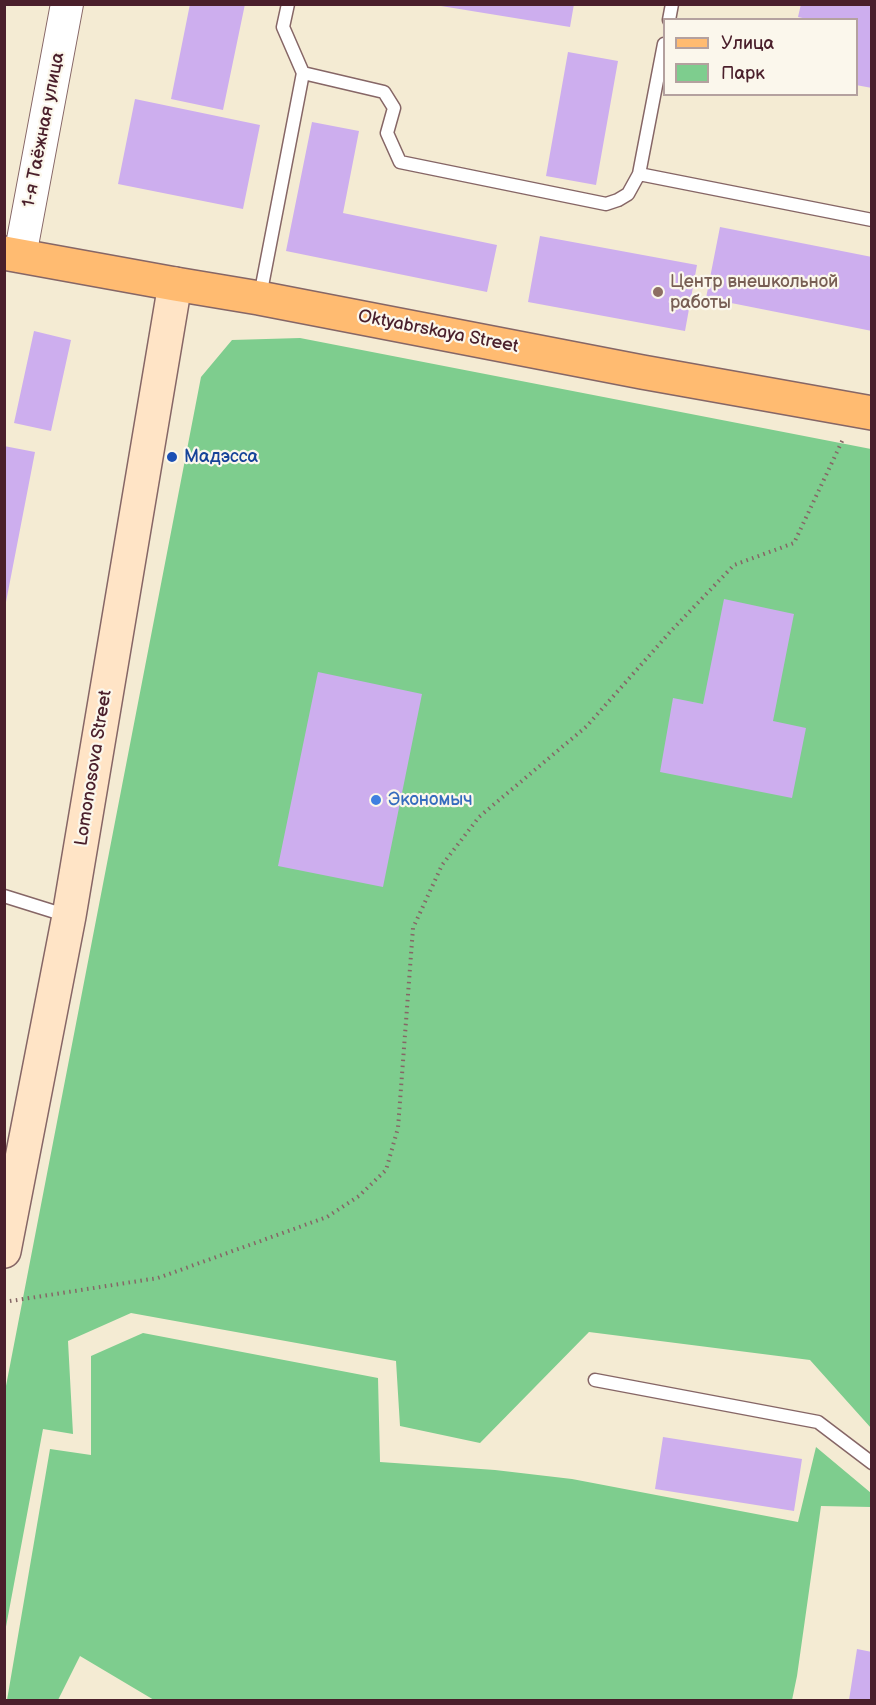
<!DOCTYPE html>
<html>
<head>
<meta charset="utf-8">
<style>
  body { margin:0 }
  #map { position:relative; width:876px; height:1705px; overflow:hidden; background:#f4ebd3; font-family:"Balsamiq Sans",sans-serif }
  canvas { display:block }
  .frame { position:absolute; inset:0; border:6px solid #4a1f2b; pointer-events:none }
  .legend { position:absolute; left:663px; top:18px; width:195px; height:78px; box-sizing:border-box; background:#fbf7ec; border:2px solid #b4a19f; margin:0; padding:8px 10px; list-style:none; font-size:18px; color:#4a1f2b }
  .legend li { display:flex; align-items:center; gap:12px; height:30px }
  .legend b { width:30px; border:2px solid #b4a19f }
</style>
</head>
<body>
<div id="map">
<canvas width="876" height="1705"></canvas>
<div class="frame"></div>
<ul class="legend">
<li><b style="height:8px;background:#ffbb71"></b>Улица</li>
<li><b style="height:16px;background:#7ecd8e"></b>Парк</li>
</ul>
</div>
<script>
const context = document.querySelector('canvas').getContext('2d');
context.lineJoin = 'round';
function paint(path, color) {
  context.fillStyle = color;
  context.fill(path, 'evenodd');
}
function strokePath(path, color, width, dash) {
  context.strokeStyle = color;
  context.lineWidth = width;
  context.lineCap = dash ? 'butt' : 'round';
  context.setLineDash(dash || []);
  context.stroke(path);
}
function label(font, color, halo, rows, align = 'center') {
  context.font = font + ' "Balsamiq Sans",sans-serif';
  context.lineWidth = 4.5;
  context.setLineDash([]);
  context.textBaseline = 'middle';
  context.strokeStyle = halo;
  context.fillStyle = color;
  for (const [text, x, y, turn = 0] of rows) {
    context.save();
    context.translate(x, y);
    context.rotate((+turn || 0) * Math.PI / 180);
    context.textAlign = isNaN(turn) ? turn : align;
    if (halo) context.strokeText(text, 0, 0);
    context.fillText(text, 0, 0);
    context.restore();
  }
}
const green = new Path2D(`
  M300 338 871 449V1428L810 1360 589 1332 480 1443 400 1426 396 1361 131 1313 68 1341 73 1434 43 1429 5 1632V1391L201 377 232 340Z
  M143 1333 378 1378 380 1462 495 1470 572 1479 798 1522 816 1447 871 1493V1507L821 1506 797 1676 792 1700H154L80 1656 58 1700H7L50 1449 91 1455V1356Z`);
const building = new Path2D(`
  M190 4H245L223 110 171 99Z
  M441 4H574L570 27 441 6Z
  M801 4H872V88L856 85V20H812L798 17Z
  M568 52 618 61 596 185 546 176Z
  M135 99 260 125 243 209 118 184Z
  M312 122 359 131 343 213 497 245 487 292 286 251Z
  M720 227 872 257V331L706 298Z
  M540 236 697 265 685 331 528 302Z
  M34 331 71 340 51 431 14 423Z
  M4 446 35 452 6 602H4Z
  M724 599 794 614 773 721 806 728 792 798 660 772 673 698 703 704Z
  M318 672 422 694 383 887 278 866Z
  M663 1437 802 1459 794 1511 655 1489Z
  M857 1649 872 1652V1700H849Z`);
const path = new Path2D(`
  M4 1302 158 1278 327 1217 359 1196 386 1170 398 1128 413 928 442 865 479 817 587 726 670 632 734 565 794 543 844 437`);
const service = new Path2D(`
  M288 4 283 27 303 73 384 92 394 108 387 133 400 162 606 204 618 200 628 194 639 174 664 44
  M669 20 672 4
  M639 174 872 220
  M260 296 303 73
  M4 896 68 916
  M595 1380 818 1422 872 1463`);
const tertiary = new Path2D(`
  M20 256 67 4`);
const secondary = new Path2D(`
  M4 1251 69 916 175 284`);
const primary = new Path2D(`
  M4 253 175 284 259 298 642 372 872 413`);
const markers = [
  [658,292,6,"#8d6e63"],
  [172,457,6,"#1a4fb4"],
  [376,800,6,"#3f7fe0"]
];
const streetNames = [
  ["1-я Таёжная улица",44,130,-79],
  ["Oktyabrskaya Street",438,332,11],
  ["Lomonosova Street",94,768,-81]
];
const educationNames = [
  ["Центр внешкольной",670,282],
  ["работы",670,303]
];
const transitNames = [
  ["Мадэсса",184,457]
];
const shopNames = [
  ["Экономыч",388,800]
];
paint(green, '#7ecd8e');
paint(building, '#cdaeee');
strokePath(service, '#866666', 15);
strokePath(tertiary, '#866666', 34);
strokePath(secondary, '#866666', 36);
strokePath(primary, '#866666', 36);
strokePath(path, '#866666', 4, [1.5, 4.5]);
strokePath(service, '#fff', 12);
strokePath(tertiary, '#fff', 32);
strokePath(secondary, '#ffe4c6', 33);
strokePath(primary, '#ffbb71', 33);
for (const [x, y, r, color] of markers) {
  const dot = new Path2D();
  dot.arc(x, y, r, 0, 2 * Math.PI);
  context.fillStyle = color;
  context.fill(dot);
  strokePath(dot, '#fbf7ec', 2);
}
label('18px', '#4a1f2b', '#fbf7ec', streetNames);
label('18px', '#785e54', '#fbf7ec', educationNames, 'left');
label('18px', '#164399', '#fbf7ec', transitNames, 'left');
label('18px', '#366cbe', '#fbf7ec', shopNames, 'left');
</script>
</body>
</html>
